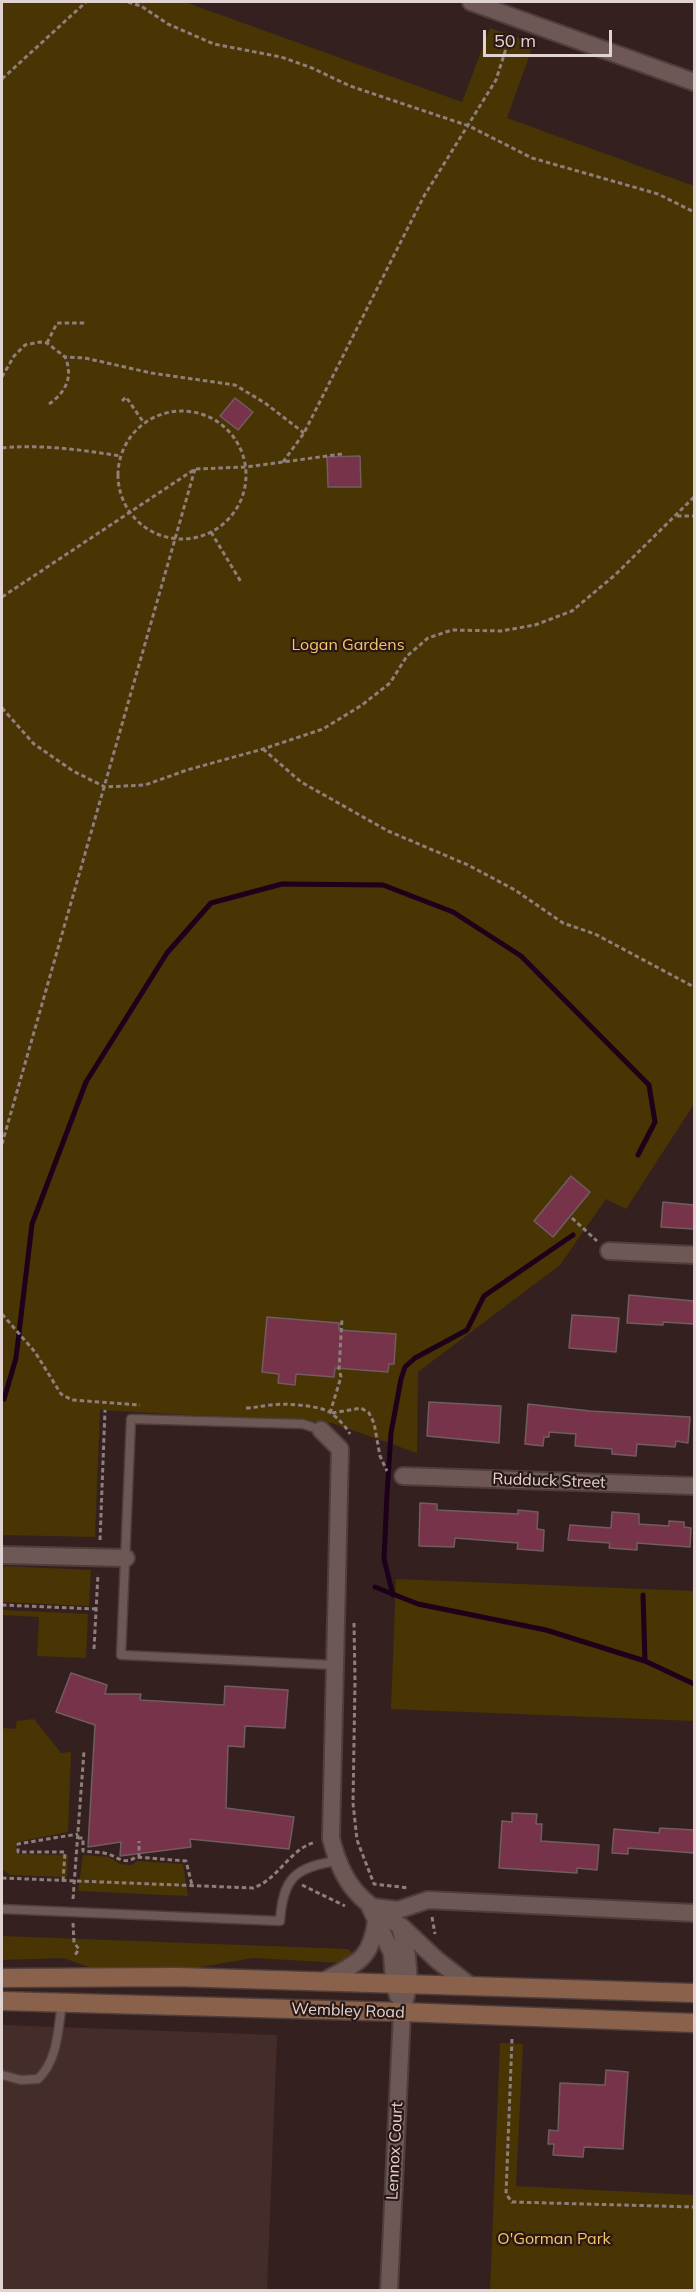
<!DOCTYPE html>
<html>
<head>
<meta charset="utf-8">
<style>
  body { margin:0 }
  #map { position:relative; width:696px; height:2292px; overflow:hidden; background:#34211f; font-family:Mulish,sans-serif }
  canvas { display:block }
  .frame { position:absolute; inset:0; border:3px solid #e0d3d1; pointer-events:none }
  .scale { position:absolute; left:483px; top:30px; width:129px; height:27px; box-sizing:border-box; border:3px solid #e0d3d1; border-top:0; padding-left:8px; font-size:18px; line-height:21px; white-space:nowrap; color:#e0d3d1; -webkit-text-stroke:4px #2a1815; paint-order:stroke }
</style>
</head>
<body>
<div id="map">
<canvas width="696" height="2292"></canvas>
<div class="frame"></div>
<div class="scale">50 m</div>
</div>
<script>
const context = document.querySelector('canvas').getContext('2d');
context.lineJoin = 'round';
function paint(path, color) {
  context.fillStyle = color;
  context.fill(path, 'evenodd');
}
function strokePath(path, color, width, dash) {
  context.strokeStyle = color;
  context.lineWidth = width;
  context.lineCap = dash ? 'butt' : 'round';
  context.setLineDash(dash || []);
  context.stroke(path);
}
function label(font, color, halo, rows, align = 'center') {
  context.font = font + ' Mulish,sans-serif';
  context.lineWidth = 4.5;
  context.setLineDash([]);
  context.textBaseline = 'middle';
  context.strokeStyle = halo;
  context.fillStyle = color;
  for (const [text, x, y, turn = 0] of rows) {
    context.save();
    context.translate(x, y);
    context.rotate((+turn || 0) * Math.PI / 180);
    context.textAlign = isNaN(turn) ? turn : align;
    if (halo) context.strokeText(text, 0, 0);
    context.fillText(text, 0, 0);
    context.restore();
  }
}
const built = new Path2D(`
  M2 2025 277 2035 267 2290H2Z`);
const green = new Path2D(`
  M2 2H185L462 102 490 28 534 43 507 118 694 186V1104L626 1209 606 1199 560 1265 418 1372 417 1453 332 1423 100 1410 95 1537 2 1535Z
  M2 1566 91 1570 89 1606 2 1602Z
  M396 1579 694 1591V1721L391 1709Z
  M2 1610 88 1614 86 1658 37 1656 39 1617 2 1615Z
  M34 1719 61 1753 71 1752 68 1832 17 1842 16 1854 68 1855 67 1877 10 1875 2 1869V1728L15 1729 17 1721Z
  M83 1855 109 1857 120 1864 132 1865 137 1861 183 1864 188 1896 78 1891Z
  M2 1936 348 1949 353 1954 341 1963 253 1958 177 1971 91 1968 64 1958 2 1960Z
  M500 2043 523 2044 516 2186 694 2195V2290H490Z`);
const stream = new Path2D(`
  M4 1399 16 1358 32 1224 86 1082 167 953 211 903 282 884 383 885 453 912 521 956 649 1085 655 1122 638 1155
  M375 1587 418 1604 546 1630 645 1661 694 1684
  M393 1595 384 1559 387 1494 391 1433 401 1379 405 1367 415 1358 467 1330 484 1296 573 1235
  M643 1595 645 1661`);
const building = new Path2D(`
  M235 398 253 412 238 430 220 416Z
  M360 456 361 487H328L327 457Z
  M571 1176 590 1192 553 1237 534 1221Z
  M663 1202 694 1205V1229L661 1227Z
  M629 1295 694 1301V1324L663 1322V1325L627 1323Z
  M572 1315 619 1318 616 1352 569 1348Z
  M267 1317 339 1323V1330L396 1334 394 1364H389L388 1372 335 1368 334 1377 296 1374 295 1385 278 1383 279 1374 262 1372Z
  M429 1402 501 1406 499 1443 427 1436Z
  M528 1404 590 1411 690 1417 688 1443 676 1441 675 1447 637 1444 636 1456 612 1454V1449L575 1446 576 1434 549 1432V1437H544L543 1446 525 1444Z
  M420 1503 437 1504V1510L518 1514V1510L538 1512 537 1529 544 1530 543 1551 517 1549 518 1543 455 1538 454 1547 419 1546Z
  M612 1512 639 1514V1524L669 1526V1521L684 1522V1527L691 1528 690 1547 637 1543V1550L609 1548 610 1543 568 1540 570 1525 611 1528Z
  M71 1673 107 1685 105 1694H141L140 1700 224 1705 225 1686 288 1690 285 1728 245 1726 244 1747 228 1746 226 1808 294 1817 289 1849 190 1839 191 1847 120 1856 121 1842 88 1847 95 1725 56 1712Z
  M512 1813 537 1814 536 1824H542L541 1841 599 1845 597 1870 577 1868V1873L499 1868 502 1821 512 1822Z
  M660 1828 694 1830V1853L628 1848V1854L612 1853 614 1829 659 1833Z
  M606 2070 628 2072 623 2149 584 2147 583 2157 553 2155 554 2144H548L549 2130 558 2131 560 2083 605 2085Z`);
const path = new Path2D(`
  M128 2 141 6 168 24 214 44 281 57 312 68 350 86 469 126 532 158 658 194 694 212
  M2 79 86 2
  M47 343 57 323H87
  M2 377 14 356 25 345 40 342 47 343 65 357 85 358 151 373 235 385 265 403 304 433
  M122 401 126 397 144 423
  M49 404C65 393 74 377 65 357
  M118 475a64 64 0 1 1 128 0a64 64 0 1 1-128 0Z
  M2 448C42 444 81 450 121 456
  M283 462 304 433 424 196 496 80 511 33
  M677 516H694
  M211 532 241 582
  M2 597 195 469 246 467 342 454
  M2 708 34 744 73 771 105 787 145 785 187 770 263 749 323 729 362 705 390 683 407 656 428 638 452 630 501 631 535 625 572 611 615 575 694 497
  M263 749 301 782 388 831 468 865 515 890 563 923 595 934 694 987
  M2 1144 195 469
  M572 1218 597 1241
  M2 1314 35 1352 61 1394 72 1400 140 1405
  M246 1408C255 1408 261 1406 270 1405 284 1403 320 1405 331 1413 338 1418 346 1427 350 1434
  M330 1413 341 1377 339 1369 342 1318
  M332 1413 361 1408 369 1413 374 1423 380 1456 387 1471
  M100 1540 105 1410
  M2 1605 96 1609
  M354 1623 355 1681 353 1803 357 1840 374 1884 409 1888
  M94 1649 98 1574
  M78 1838H83V1851C91 1852 101 1852 108 1854 119 1858 125 1865 136 1857L186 1861 192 1885
  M139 1858V1841
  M2 1878 253 1888C278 1880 290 1848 316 1842
  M63 1881 65 1852H18V1844L78 1834
  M302 1885 345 1906
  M73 1899 84 1751
  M432 1917 435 1934
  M73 1923 74 1943 79 1949 75 1955
  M512 2039 506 2194 512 2202 694 2207`);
const lane = new Path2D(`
  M321 1430 303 1424 131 1419 121 1655 335 1665
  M2 1909 280 1921C283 1878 295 1867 337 1861
  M2 2075 21 2080 38 2079C58 2060 58 2029 62 2003`);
const street = new Path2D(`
  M471 2 694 82
  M609 1251 694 1255
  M321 1430 340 1449 331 1838C343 1887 360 1900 400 1926L407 1956 409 1983 402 2012 389 2290
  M403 1476 694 1486
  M2 1555 126 1558
  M370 1907 392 1953 394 1983 398 1996
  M373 1907 398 1910 428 1900 694 1913
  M401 1926 437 1960 468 1984
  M324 1981C356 1963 371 1961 376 1921`);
const secondary = new Path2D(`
  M2 1978 177 1977 694 1993
  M2 2001 402 2012 694 2023`);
const parkNames = [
  ["Logan Gardens",348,645],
  ["O'Gorman Park",554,2239]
];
const streetNames = [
  ["Rudduck Street",549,1481,2],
  ["Wembley Road",348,2011,2],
  ["Lennox Court",395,2151,-87]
];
paint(built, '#442c29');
paint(green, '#493404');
strokePath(stream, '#1d001a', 5);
paint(building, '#77334a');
strokePath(building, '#715c61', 1.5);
strokePath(lane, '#4e3e3c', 11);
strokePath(street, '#4e3e3c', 20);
strokePath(secondary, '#4e3e3c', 21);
strokePath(path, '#8e7e7c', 3, [4.5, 3]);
strokePath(lane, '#6e5855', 8);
strokePath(street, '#6e5855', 16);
strokePath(secondary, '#8a614a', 18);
label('16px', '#f8c665', '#2a1815', parkNames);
label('16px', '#e0d3d1', '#2a1815', streetNames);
</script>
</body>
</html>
